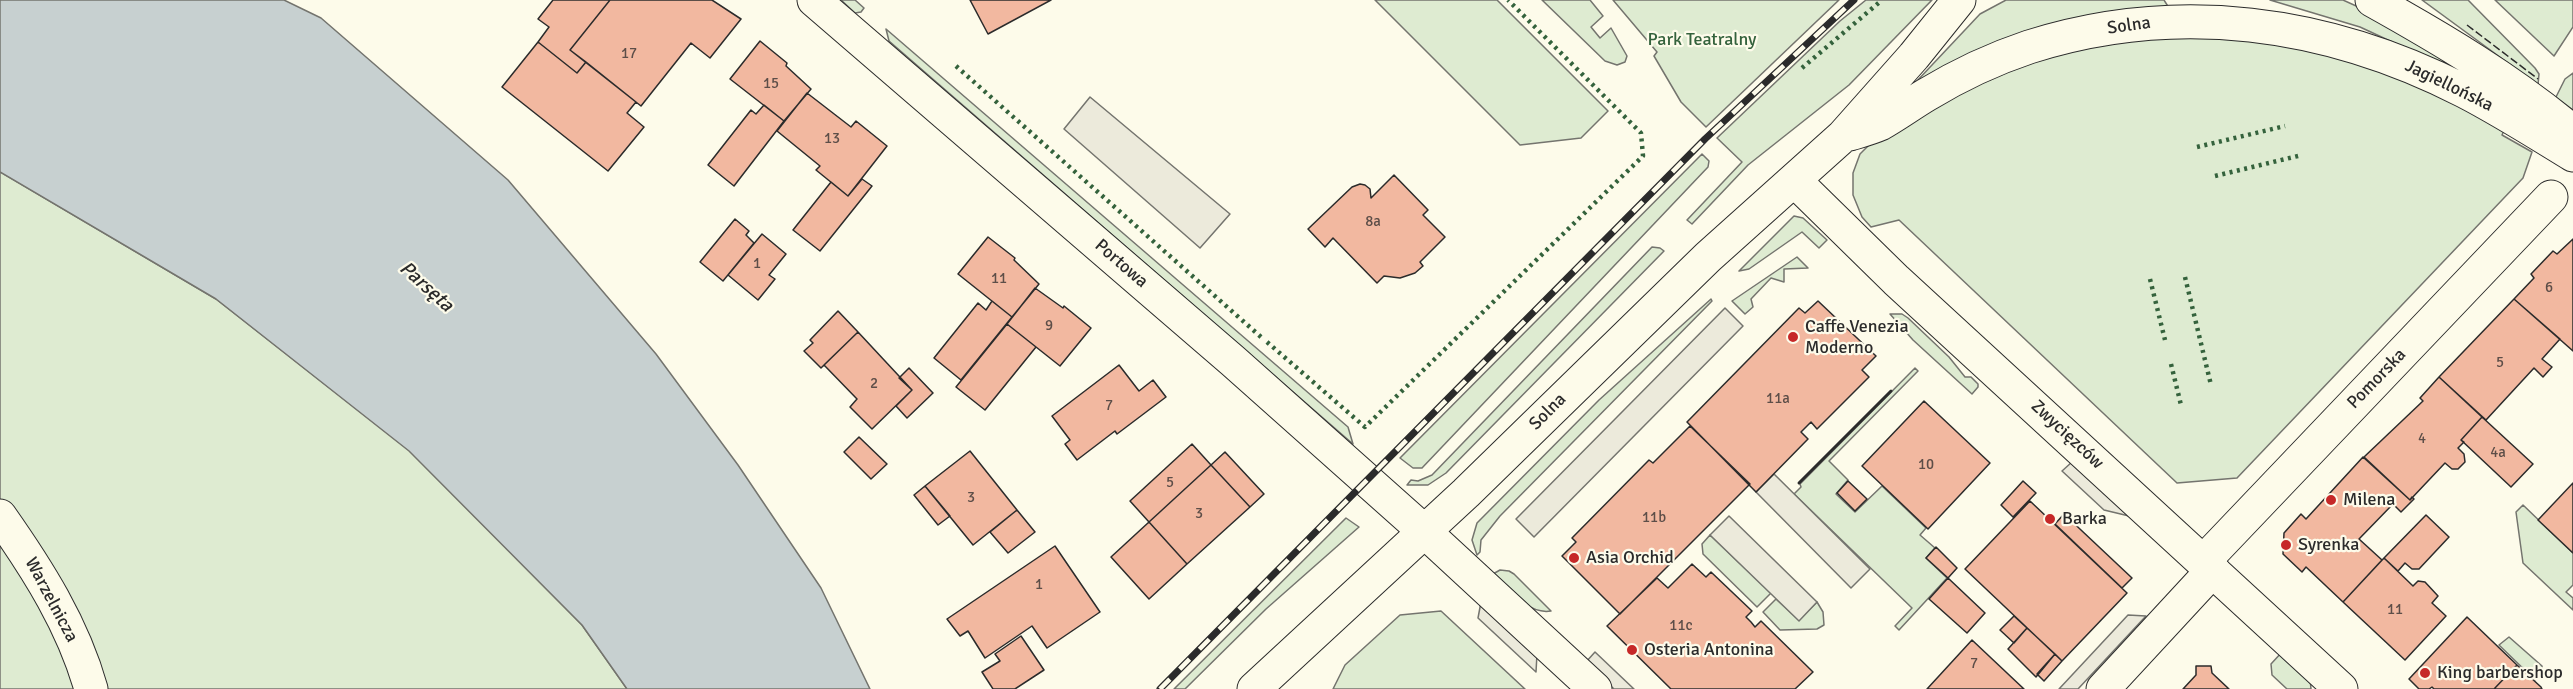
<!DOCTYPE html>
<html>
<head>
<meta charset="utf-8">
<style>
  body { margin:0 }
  canvas { display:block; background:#fdfbea }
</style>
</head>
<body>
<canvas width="2573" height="689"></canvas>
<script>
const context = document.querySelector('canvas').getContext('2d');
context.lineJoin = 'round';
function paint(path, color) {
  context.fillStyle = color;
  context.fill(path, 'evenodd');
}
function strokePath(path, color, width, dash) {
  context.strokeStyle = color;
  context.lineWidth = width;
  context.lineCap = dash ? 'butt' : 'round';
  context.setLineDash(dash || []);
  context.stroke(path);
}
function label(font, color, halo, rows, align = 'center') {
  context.font = font + ' Signika,sans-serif';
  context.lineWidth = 4.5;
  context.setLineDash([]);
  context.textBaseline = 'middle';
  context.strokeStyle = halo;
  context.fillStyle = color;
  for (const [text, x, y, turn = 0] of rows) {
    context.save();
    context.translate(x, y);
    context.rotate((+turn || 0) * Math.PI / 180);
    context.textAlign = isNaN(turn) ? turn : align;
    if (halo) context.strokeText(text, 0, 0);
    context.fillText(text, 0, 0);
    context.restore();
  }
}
const green = new Path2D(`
  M841 0H855L864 8 861 12 855 13Z
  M1375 0H1497L1608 111 1581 138 1520 145Z
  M1542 0H1590L1603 16 1591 27 1600 38 1611 28 1627 56 1625 62 1617 65 1605 61Z
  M1613 0H1839L1706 127 1681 102 1654 56 1657 52Z
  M1866 0H1932L1849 85 1748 165 1692 224 1687 220 1742 162 1717 138 1840 21Z
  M2006 0H2164L2169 8 1916 82 1980 14Z
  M2270 0H2343L2365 10 2450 62 2449 66 2446 67 2360 27Z
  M2422 0H2468L2535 68 2539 74 2538 85Z
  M2495 0H2573V27L2554 56Z
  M886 29 1348 427 1353 444 889 41Z
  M2203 31 2352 56 2506 126 2502 135 2532 152 2523 178 2237 478 2177 483 1899 220 1871 227 1862 217 1853 195V173L1860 154 1871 143 1932 102 2062 49Z
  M2573 73V113L2555 99 2565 79Z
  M1702 154 1709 161 1708 167 1422 468H1413L1400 458Z
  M0 172 216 299 410 451 582 625 627 689H0Z
  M1794 216 1803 218 1827 240 1819 248 1802 232 1749 269 1739 271Z
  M1652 247 1660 248 1664 251 1446 473 1428 485H1407L1411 480 1418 481 1432 475Z
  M1797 257 1808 268 1784 269V282L1771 278 1751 299 1753 307 1745 314 1732 301Z
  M1711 299 1712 301 1500 516 1481 540 1480 552 1477 555 1472 540 1477 523 1599 400Z
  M1890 314H1902L1908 318 1949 357 1965 377H1971L1978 384V387L1972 394 1913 340Z
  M1915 368 1918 371 1829 461 1848 480 1836 494 1855 512 1882 486 1926 528 1920 535 1935 548 1926 558 1947 578 1899 630 1895 626 1912 608 1794 494 1801 487 1800 484Z
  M2523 505 2573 553V585L2566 592 2573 598V610L2523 563 2516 512Z
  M1346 518 1359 527 1266 609 1185 689H1174Z
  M1710 535 1771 593 1757 607 1703 554 1702 544Z
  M1500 570 1509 571 1514 574 1551 611C1527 615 1509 589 1493 574Z
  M1776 599 1799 620 1817 602 1823 612 1824 625 1817 629 1780 630 1763 612Z
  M1441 611 1525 689H1333L1345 665 1400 615Z
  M2509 637 2542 666V673L2535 680 2499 645Z
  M2282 652 2310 678 2311 689H2287L2272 675 2271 664Z`);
const parking = new Path2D(`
  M1090 97 1230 214 1200 248 1064 129Z
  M1725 308 1743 326 1534 537 1516 519Z
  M2072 462 2129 516 2104 510 2062 471Z
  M1774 474 1870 569 1851 588 1756 492Z
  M1729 516 1817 602 1799 621 1710 535Z
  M1481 602 1537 654 1536 672 1478 618Z
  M2128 615 2146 616 2078 689H2059Z
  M1595 652 1634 689H1614L1586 662Z`);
const water = new Path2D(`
  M0 0H284L321 18 508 180 656 354 738 465 821 588 870 689H627L582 625 409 451 216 299 0 172Z`);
const building = new Path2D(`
  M553 0H610L570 50 586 62 577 73 538 42 549 27 538 19Z
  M610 0H712L741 19 710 58 691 43 641 106 570 50Z
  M970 0H1051L988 34Z
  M760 41 787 63 786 66 811 89 784 121 730 79Z
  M538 42 577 73 586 62 636 102 627 113 644 127 608 171 502 87Z
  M807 93 851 127 856 121 887 146 848 196 816 170 820 166 777 131Z
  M764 105 784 121 734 186 708 165 751 110 756 114Z
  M1394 175 1428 210 1423 215 1445 237 1420 262 1423 266 1415 273 1400 278 1384 276 1377 283 1333 238 1325 247 1308 229 1352 187 1360 184 1365 185 1370 189 1371 198Z
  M862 179 872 186 820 251 793 230 831 182 848 196Z
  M735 219 749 231 746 235 754 243 723 281 700 262Z
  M762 234 786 254 769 275 775 279 758 300 728 275Z
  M988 237 1015 258 1014 260 1039 284 1012 317 958 274Z
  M2573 239V351L2514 299 2534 278 2531 274 2553 251 2557 254Z
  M1035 288 1063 308 1064 306 1091 328 1060 366 1007 324Z
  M2514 299 2560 339 2542 359 2552 367 2543 377 2534 368 2486 420 2439 377Z
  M992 301 1012 317 961 380 934 358 978 303 986 310Z
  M1818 301 1876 356 1862 370 1869 377 1817 429 1811 422 1801 432 1808 439 1756 492 1687 422 1799 308 1805 313Z
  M838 311 858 332 821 368 804 351 813 343 810 340Z
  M1007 324 1036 347 985 410 956 387Z
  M858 332 912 390 872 429 850 407 857 399 824 365Z
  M1119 365 1139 391 1153 380 1166 397 1117 434 1115 431 1077 460 1065 444 1070 440 1052 416Z
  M909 368 933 393 907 418 896 406 912 390 899 378Z
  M2439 377 2482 417 2461 440 2464 442 2458 448 2464 454 2465 462 2458 469H2452L2445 463 2410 500 2364 457 2423 401 2420 398Z
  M1924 401 1990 463 1928 529 1862 466Z
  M2482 417 2533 464 2511 487 2461 440Z
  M1690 426 1750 484 1620 614 1562 556 1576 542 1572 538 1649 460 1653 463Z
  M859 437 887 464 871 479 844 452Z
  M1192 444 1211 465 1149 522 1130 501Z
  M970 451 1017 510 973 545 925 486Z
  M1225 452 1264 494 1250 507 1211 465Z
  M2363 457 2410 500 2412 497 2414 499 2401 512 2393 504 2359 539 2382 560 2343 602 2306 567 2302 572 2283 554 2284 533 2301 514 2306 519Z
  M1211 465 1250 507 1187 564 1149 522Z
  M1848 481 1867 499 1855 511 1837 493Z
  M2023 481 2036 493 2013 517 2001 505Z
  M2573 483V553L2538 520Z
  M925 486 950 516 938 525 914 495Z
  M2030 501 2127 593 2062 661 1965 569Z
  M1017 510 1035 532 1008 553 990 532Z
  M2064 514 2132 578 2122 588 2055 524Z
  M2426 515 2449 537 2419 569H2412L2405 563 2398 571 2384 558Z
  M1149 522 1187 564 1149 599 1111 557Z
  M1055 546 1100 612 1047 648 1032 626 985 658 968 631 960 636 947 619Z
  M1936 547 1957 568 1948 578 1926 558Z
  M2384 558 2413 586 2418 581 2425 582 2438 596 2432 603 2446 616 2405 660 2343 602Z
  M1692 564 1706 577 1711 572 1752 611 1746 617 1751 622 1755 627 1761 621 1813 672 1795 689H1671L1607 626 1657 578 1668 588Z
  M1948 578 1985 613 1967 633 1929 599Z
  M2014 616 2027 628 2014 643 2000 630Z
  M2467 617 2517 665 2494 689H2434L2432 687 2429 689H2419L2409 679Z
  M2027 628 2055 654 2036 677 2008 649Z
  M1021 636 1044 670 1015 689H993L982 672 1000 661 995 654Z
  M1972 640 2024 689H1927Z
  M2055 654 2062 661 2044 681 2037 674Z
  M2517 665 2541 687 2542 689H2494Z
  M2196 666H2211L2212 673 2229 689H2183L2196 675Z`);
const street = new Path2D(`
  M1425 532 1595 689
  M2204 561 2551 197
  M2103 689 2213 570`);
const secondary = new Path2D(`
  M814 0 1233 361 1425 532
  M2372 0C2442 39 2511 80 2573 132
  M1850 134C1860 131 1871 128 1880 124 1896 115 1911 104 1926 95 1959 75 1993 59 2029 47 2177 0 2327 21 2464 91 2501 110 2537 133 2573 155
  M1794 180 1896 280 2341 689
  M1254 689 1466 493 1708 257 1843 136 1914 56 1959 0`);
const primary = new Path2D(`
  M0 516C38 570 73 625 91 689`);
const rail = new Path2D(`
  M1160 689 1705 139 1854 0`);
const hedge = new Path2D(`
  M956 66 1261 337
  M1802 68 1882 0
  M2197 147 2285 126
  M2215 176 2302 155
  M2185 277 2211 385
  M2150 279 2165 340
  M1267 342 1365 427 1643 156 1641 133 1508 0
  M2171 364 2181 405`);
const fence = new Path2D(`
  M2467 25 2538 79`);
const wall = new Path2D(`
  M1799 483 1891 391`);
const markers = [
  [1793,337,6,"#c62828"],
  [2331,500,6,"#c62828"],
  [2050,519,6,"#c62828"],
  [2286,545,6,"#c62828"],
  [1574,558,6,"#c62828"],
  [1632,650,6,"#c62828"],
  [2425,673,6,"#c62828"]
];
const numberNames = [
  ["17",629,54],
  ["15",771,84],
  ["13",832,139],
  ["8a",1373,222],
  ["1",757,264],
  ["11",999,279],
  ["6",2549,288],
  ["9",1049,326],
  ["5",2500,363],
  ["2",874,384],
  ["11a",1778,399],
  ["7",1109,406],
  ["4",2422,439],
  ["4a",2498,453],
  ["10",1926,465],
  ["5",1170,483],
  ["3",971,498],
  ["3",1199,514],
  ["11b",1654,518],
  ["1",1039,585],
  ["11",2395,610],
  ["11c",1681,626],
  ["7",1974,664]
];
const streetNames = [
  ["Solna",2129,26,-8],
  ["Jagiellońska",2449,86,26],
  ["Portowa",1121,264,41],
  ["Pomorska",2377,379,-46],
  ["Solna",1548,412,-45],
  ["Zwycięzców",2067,435,43],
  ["Warzelnicza",51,600,62]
];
const parkNames = [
  ["Park Teatralny",1702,40]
];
const poiNames = [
  ["Caffe Venezia",1805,327],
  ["Moderno",1805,348],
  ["Milena",2343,500],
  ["Barka",2062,519],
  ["Syrenka",2298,545],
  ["Asia Orchid",1586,558],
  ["Osteria Antonina",1644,650],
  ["King barbershop",2437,673]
];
const waterNames = [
  ["Parsęta",426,287,42]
];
paint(green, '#deebd1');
strokePath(green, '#74746e', 1.5);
paint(parking, '#eceadb');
strokePath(parking, '#74746e', 1.5);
paint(water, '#c7d0d0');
strokePath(water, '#74746e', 1.5);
paint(building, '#f2b8a0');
strokePath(building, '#2b2b2b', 1.5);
strokePath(street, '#2b2b2b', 35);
strokePath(secondary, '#2b2b2b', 35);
strokePath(primary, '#2b2b2b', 35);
strokePath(street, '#fdfbea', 33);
strokePath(secondary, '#fdfbea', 33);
strokePath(primary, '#fdfbea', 33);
strokePath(rail, '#2b2b2b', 7);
strokePath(rail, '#fdfbea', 4.5, [14]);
strokePath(hedge, '#34623c', 4.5, [3, 4.5]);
strokePath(fence, '#2b2b2b', 1.5, [8, 3]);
strokePath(wall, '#2b2b2b', 3);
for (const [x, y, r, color] of markers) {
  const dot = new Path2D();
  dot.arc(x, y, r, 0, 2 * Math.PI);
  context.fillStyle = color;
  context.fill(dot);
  strokePath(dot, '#fdfbea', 2);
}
label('15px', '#5d4e48', null, numberNames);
label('18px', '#2b2b2b', '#fdfbea', streetNames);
label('18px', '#34623c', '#fdfbea', parkNames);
label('18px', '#2b2b2b', '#fdfbea', poiNames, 'left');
label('italic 20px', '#2b2b2b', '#fdfbea', waterNames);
</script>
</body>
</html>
